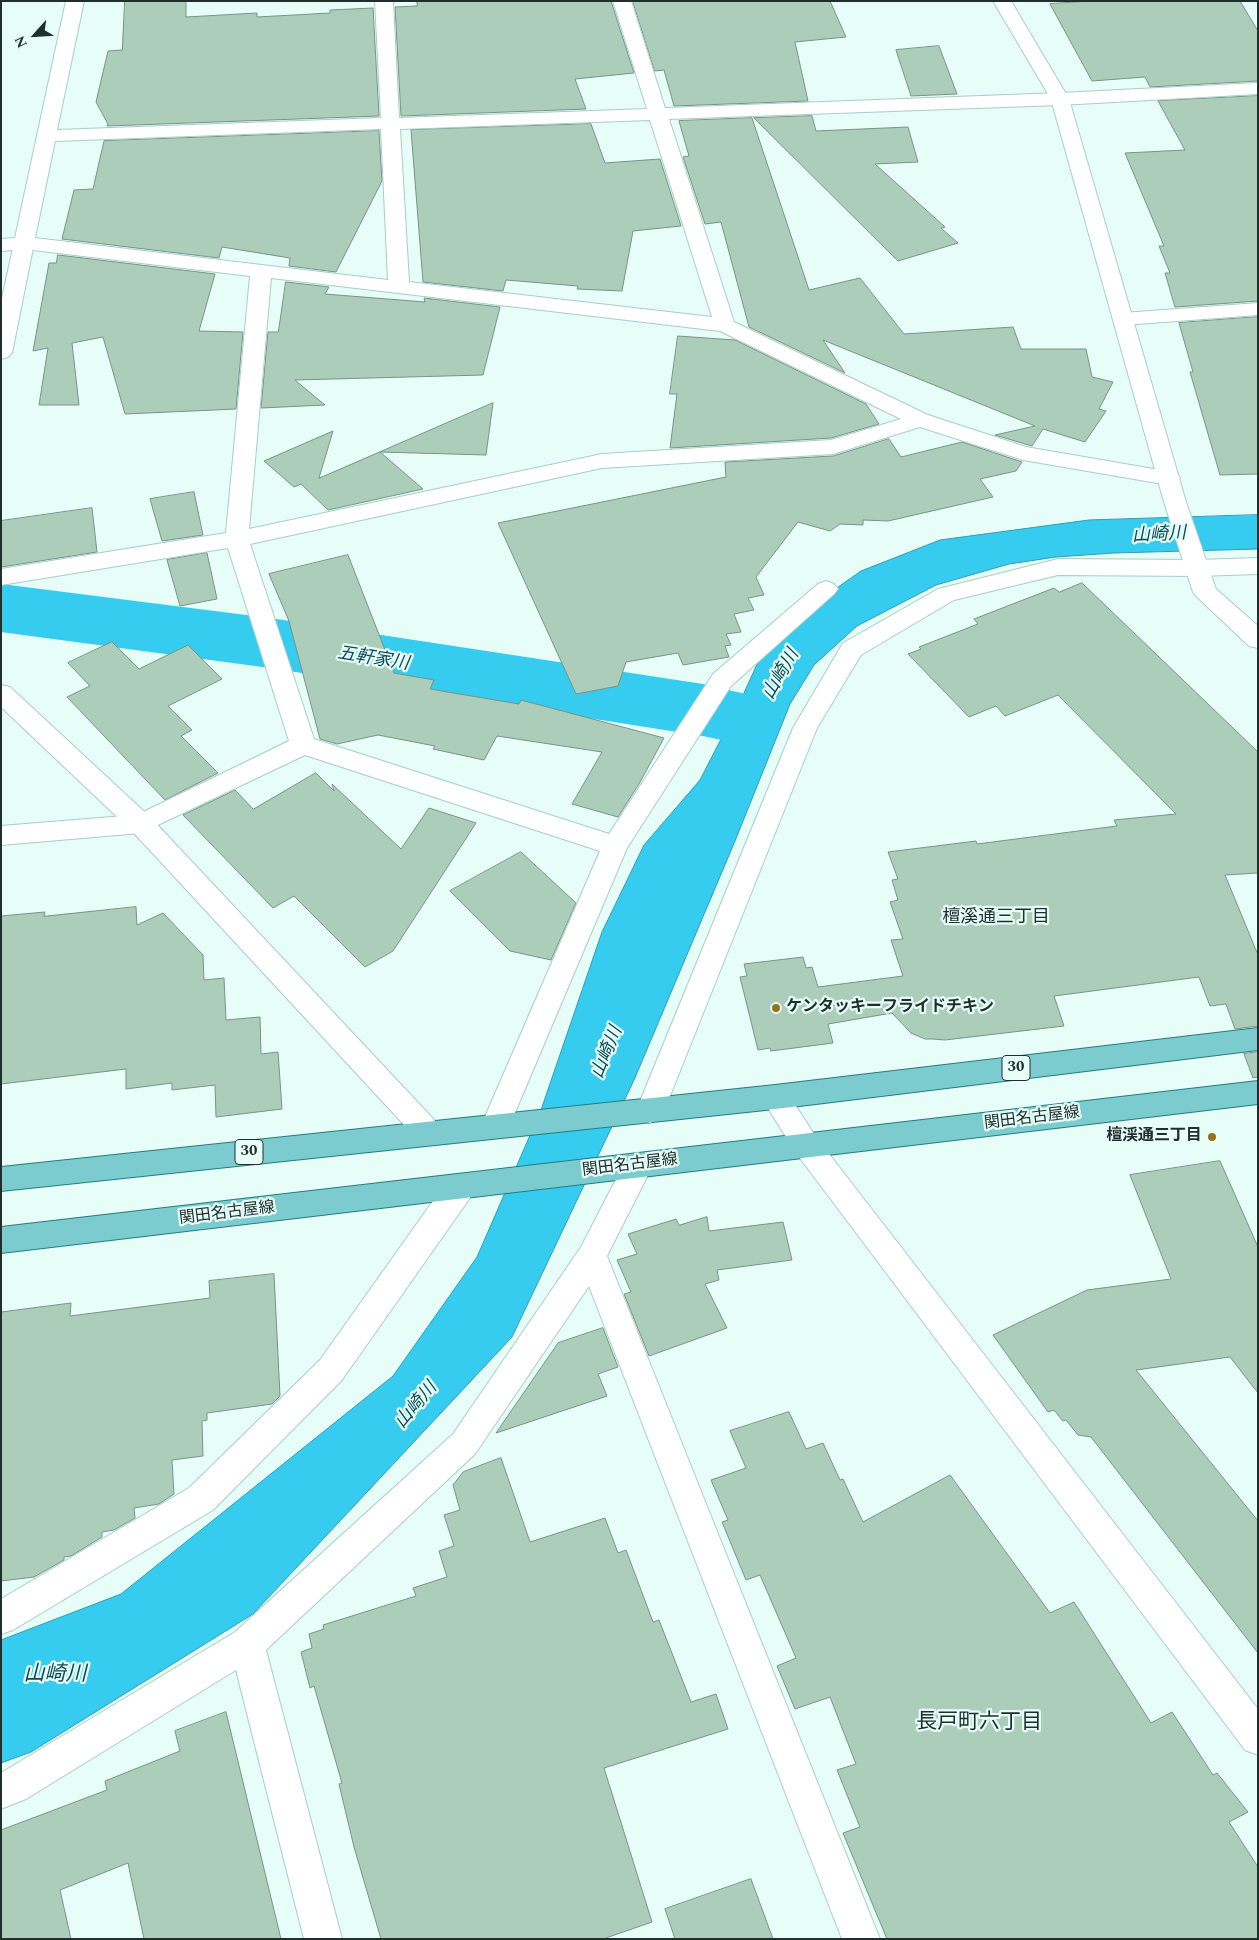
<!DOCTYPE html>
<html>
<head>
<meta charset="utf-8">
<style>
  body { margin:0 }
  #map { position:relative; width:1259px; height:1940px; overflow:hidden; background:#e6fdf8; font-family:Spectral,serif }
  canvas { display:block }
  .frame { position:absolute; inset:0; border:2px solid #202f2c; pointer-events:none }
  .north { position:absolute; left:10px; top:10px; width:50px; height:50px; -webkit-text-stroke:4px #e6fdf8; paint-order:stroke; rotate:244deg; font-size:14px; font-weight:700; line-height:20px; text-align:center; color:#202f2c }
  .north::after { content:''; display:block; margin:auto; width:18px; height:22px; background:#202f2c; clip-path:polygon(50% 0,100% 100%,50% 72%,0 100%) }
</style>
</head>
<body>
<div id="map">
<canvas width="1259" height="1940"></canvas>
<div class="frame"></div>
<div class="north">N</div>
</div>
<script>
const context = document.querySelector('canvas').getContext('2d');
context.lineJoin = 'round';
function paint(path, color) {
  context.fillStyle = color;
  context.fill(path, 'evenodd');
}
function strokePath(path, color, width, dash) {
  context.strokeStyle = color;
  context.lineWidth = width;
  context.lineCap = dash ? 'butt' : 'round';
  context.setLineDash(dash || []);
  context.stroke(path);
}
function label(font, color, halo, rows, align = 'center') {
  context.font = font + ' Spectral,"Noto Sans JP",serif';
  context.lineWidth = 4.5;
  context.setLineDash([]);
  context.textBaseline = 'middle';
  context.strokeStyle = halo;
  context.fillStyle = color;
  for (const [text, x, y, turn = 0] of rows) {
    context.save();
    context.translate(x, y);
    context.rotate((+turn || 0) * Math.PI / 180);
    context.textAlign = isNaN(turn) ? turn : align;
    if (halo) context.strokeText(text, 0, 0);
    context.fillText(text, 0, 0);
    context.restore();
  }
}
const water = new Path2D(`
  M1258 515V549L1114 553 1056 557 1009 564 936 585 857 626 814 665 790 704 735 841 634 1080 512 1337 253 1614 31 1752 1 1763V1640L121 1594 393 1376 477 1257 541 1110 602 932 644 845 700 780 739 704 764 649 811 606 861 571 940 540 1089 520Z`);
const river = new Path2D(`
  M1 584 270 618 703 684 771 700 782 719 771 738 744 745 703 736 270 668 1 632Z`);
const building = new Path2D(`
  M125 1H186V17L257 13V17L330 13V10L373 8 379 116 107 126 108 124 96 102 108 51 122 50Z
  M417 1H611L634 73 575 79 586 109 401 116 395 7 417 6Z
  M633 1H830L846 37 795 42 808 101 674 106 664 70 655 71Z
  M1090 1H1240L1258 31V81L1150 87 1145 77 1092 81 1050 4Z
  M939 46 957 94 911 96 896 50Z
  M1258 96V301L1175 307 1165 273H1170L1159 246H1164L1125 153 1185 150 1158 101Z
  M812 116 816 131 908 127 918 162 875 164 945 227 941 228 958 243 898 261 754 118Z
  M752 118 809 290 860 278 904 334 1013 327 1021 349H1086L1092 377 1113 382 1099 409 1106 411 1085 442 1043 429 1032 446 995 435 1035 426 823 340 845 373 749 327 721 222 705 224 683 157 689 156 679 121Z
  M591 124 605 163 660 159 681 226 633 231 622 291 577 289 578 286 506 280 503 291 423 282 411 130Z
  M379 131 382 181 336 272 289 266 290 258 222 247 219 258 62 239 74 190 93 189 104 141Z
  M58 255 215 274 199 331 243 332 236 409 125 414 103 337 72 343 79 405H39L48 348 33 351 49 263H56Z
  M286 282 329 287 325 294 425 302 424 298 500 307 483 375 295 380 325 405 261 408 268 332H278Z
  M1258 317V474L1220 475 1190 372H1193L1179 323Z
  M678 336 735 340 866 404 879 424 831 438 670 448 677 394H670Z
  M493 403 486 455 380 452 423 489 328 510 301 484 294 487 264 461 333 431 319 478Z
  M889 439 901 457 962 442 1022 462 1016 471 980 479 993 497 888 521 863 520V525L840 524 830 531 798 522 756 577 764 595 748 598 754 610 734 614 741 632 726 634 731 645 725 646 729 657 683 665 678 653 626 662 618 686 576 694 498 523 726 477 725 462 833 456Z
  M194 492 203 535 162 541 150 499Z
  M92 508 97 552 1 567V521Z
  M207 553 217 599 180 606 167 560Z
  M348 555 394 673 434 680 430 689 519 704 521 700 664 738 639 784 618 817 572 804 602 752 497 736 484 760 433 749 435 746 378 735 337 744 320 739 289 621 269 574Z
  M1082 583 1258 752V873L1225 875 1258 955V1026L1235 1029 1226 1004 1210 1006 1199 977 1054 996 1064 1026 945 1040 932 1039H925L911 1033 892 1013 828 1024 833 1043 771 1051 770 1048 758 1050 740 977 747 976 744 964 803 957 806 968 812 967 818 987 903 976 891 940 903 939 890 902 898 900 892 880 898 879 888 852 976 841 977 844 1117 826 1114 820 1176 814 1058 695 1005 716 996 706 969 717 908 654 921 649 919 647 978 624 974 619 1054 588 1059 592Z
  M112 642 139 669 188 645 222 679 168 706 192 730 181 736 218 773 165 800 67 697 90 686 68 663Z
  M316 773 334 791 332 784 401 849 429 808 476 823 393 951 365 967 294 896 273 908 183 815 235 790 253 809Z
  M521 852 576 903 551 960 510 951 450 891Z
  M136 907 137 925 163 913 203 955 204 980 224 978 226 1020 260 1017 261 1054 278 1052 282 1109 216 1117 215 1085 172 1090V1083L126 1089V1069L1 1084V916L45 912 44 916Z
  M1258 1052V1077L1253 1078 1244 1054Z
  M1220 1161 1258 1247V1393L1230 1357 1136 1370 1258 1521V1653L1091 1437 1078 1435 1066 1420 1063 1421 1054 1410 1048 1412 993 1335 1087 1290 1171 1279 1130 1175Z
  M707 1217 709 1231 783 1222 792 1260 717 1270 719 1280 705 1284 727 1328 649 1356 624 1294 631 1292 617 1260 637 1254 628 1234 676 1219 679 1225Z
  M274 1274 280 1396 272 1404 207 1413V1420L202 1421 203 1456 172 1460 174 1494 159 1504 134 1508 135 1518 114 1530 102 1532V1537L71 1556 64 1557V1560L34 1577 1 1581V1312L71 1303 70 1316 210 1298 209 1281Z
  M603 1328 618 1367 598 1374 607 1396 496 1433 558 1343Z
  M789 1412 806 1449 823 1443 840 1480 843 1479 863 1522 950 1475 1050 1613 1074 1602 1151 1723 1172 1712 1213 1775 1217 1773 1248 1812 1229 1822 1258 1867V1939H887L843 1833 860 1827 837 1770 856 1764 830 1697 795 1709 777 1666 796 1658 760 1575 746 1580 722 1522 728 1520 711 1480 746 1468 730 1431Z
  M501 1458 530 1542 605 1518 618 1553 626 1550 653 1622 659 1620 691 1702 716 1694 728 1729 604 1768 652 1922 603 1939H381L354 1847 339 1784 342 1783 314 1686 310 1688 301 1652 312 1648 309 1634 324 1629 323 1625 416 1596 413 1588 447 1577 439 1551 454 1546 444 1515 460 1510 453 1485 463 1472Z
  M226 1712 281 1939H144L128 1863 60 1890 71 1939H1V1830L107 1790 105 1781 180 1751 175 1731Z
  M751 1879 773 1939H675L665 1909Z`);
const street = new Path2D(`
  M66 1H84L57 130 381 118 375 1H393L399 118 647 109 613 1H631L665 108 1060 93 1258 83V94L1060 105 669 119 734 322 928 415 1026 447 1177 473 1180 478 1177 483 1169 485 1023 460 920 427 833 454 602 468 250 544 314 739 609 834 713 674 818 584 826 581 834 584 838 589 834 594 731 686 627 848 506 1134 496 1138 486 1134 481 1126 600 851 305 755 141 833 1 845V826L137 815 289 741 228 548 1 585V569L226 533 250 276 24 249 1 251V239L15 238ZM650 120 712 317 409 282 400 129ZM381 129 388 280 35 238 55 141ZM271 278 720 331 901 419 831 440 602 454 249 529Z
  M1258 303V315L1123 325 1116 323 1113 319 1116 315 1123 313Z
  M1258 558V574L1197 576 1058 575 954 600 861 655 817 728 664 1111 660 1119 650 1123 640 1119 636 1111 793 728 843 643 938 589 1058 559 1197 560Z
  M638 1153 648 1156 653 1165 607 1256 880 1939H842L589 1286 475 1454 266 1650 342 1939H304L236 1670 26 1799 1 1809V1773L235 1632 453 1434 581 1247 628 1156Z
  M461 1174 472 1177 476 1186 472 1195 342 1380 213 1510 13 1630 1 1634V1599L189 1488 320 1360 450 1177Z`);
const secondary = new Path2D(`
  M993 1H1011L1069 99 1186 502 1216 589 1258 626V648L1249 646 1197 597 1193 592 1164 502 1051 99Z
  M24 237 31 239 34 243 12 353 8 357 1 359V303L14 243 17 239Z
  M1 685 10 687 150 817 439 1125 444 1133 439 1141 429 1145 419 1141 132 831 1 707Z
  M775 1085 785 1089 816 1137 1258 1709V1755L1245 1750 796 1153 761 1097 765 1089Z`);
const primary = new Path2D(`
  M1258 1028V1050L775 1109 1 1191V1167L775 1085Z
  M1258 1081V1104L1 1253V1227Z`);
const markers = [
  [776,1008,5,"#94721a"],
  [1212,1137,5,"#94721a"]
];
const shields = [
  [1016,1068,28],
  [249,1152,28]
];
const shieldNames = [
  ["30",1016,1068],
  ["30",249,1152]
];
const poiNames = [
  ["ケンタッキーフライドチキン",786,1008],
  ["檀渓通三丁目",1202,1137,"right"]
];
const streetNames = [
  ["関田名古屋線",1032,1119,-7],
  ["関田名古屋線",630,1166,-7],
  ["関田名古屋線",227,1214,-7]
];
const waterNames = [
  ["山崎川",1159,536,-3],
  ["五軒家川",373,660,9],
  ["山崎川",782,675,-60],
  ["山崎川",608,1053,-68],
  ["山崎川",417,1406,-50]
];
const neighbourhoodNames = [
  ["檀溪通三丁目",996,918]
];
const nearWaternames = [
  ["山崎川",55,1676]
];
const nearNeighbourhoodnames = [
  ["長戸町六丁目",979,1724]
];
paint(water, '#35ccf0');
strokePath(water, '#2f9db5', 1);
paint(river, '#35ccf0');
paint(building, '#adcdbb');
strokePath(building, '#769584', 1);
strokePath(street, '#a8cec6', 2);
strokePath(secondary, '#a8cec6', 2);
strokePath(primary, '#237e80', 2);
paint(street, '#fff');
paint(secondary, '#fff');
paint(primary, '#7ccbce');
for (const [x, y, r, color] of markers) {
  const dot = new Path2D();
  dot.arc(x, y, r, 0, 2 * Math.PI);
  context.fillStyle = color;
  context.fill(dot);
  strokePath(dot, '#e6fdf8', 2);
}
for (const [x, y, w] of shields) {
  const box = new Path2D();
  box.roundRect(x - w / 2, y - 12.5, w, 25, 4);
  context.fillStyle = '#e6fdf8';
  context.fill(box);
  strokePath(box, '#202f2c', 1);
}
label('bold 15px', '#202f2c', null, shieldNames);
label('bold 16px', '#202f2c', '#e6fdf8', poiNames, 'left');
label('16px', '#202f2c', '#e6fdf8', streetNames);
label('italic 18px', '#0a4a58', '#e6fdf8', waterNames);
label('18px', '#202f2c', '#e6fdf8', neighbourhoodNames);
label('italic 21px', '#0a4a58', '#e6fdf8', nearWaternames);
label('21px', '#202f2c', '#e6fdf8', nearNeighbourhoodnames);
</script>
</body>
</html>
